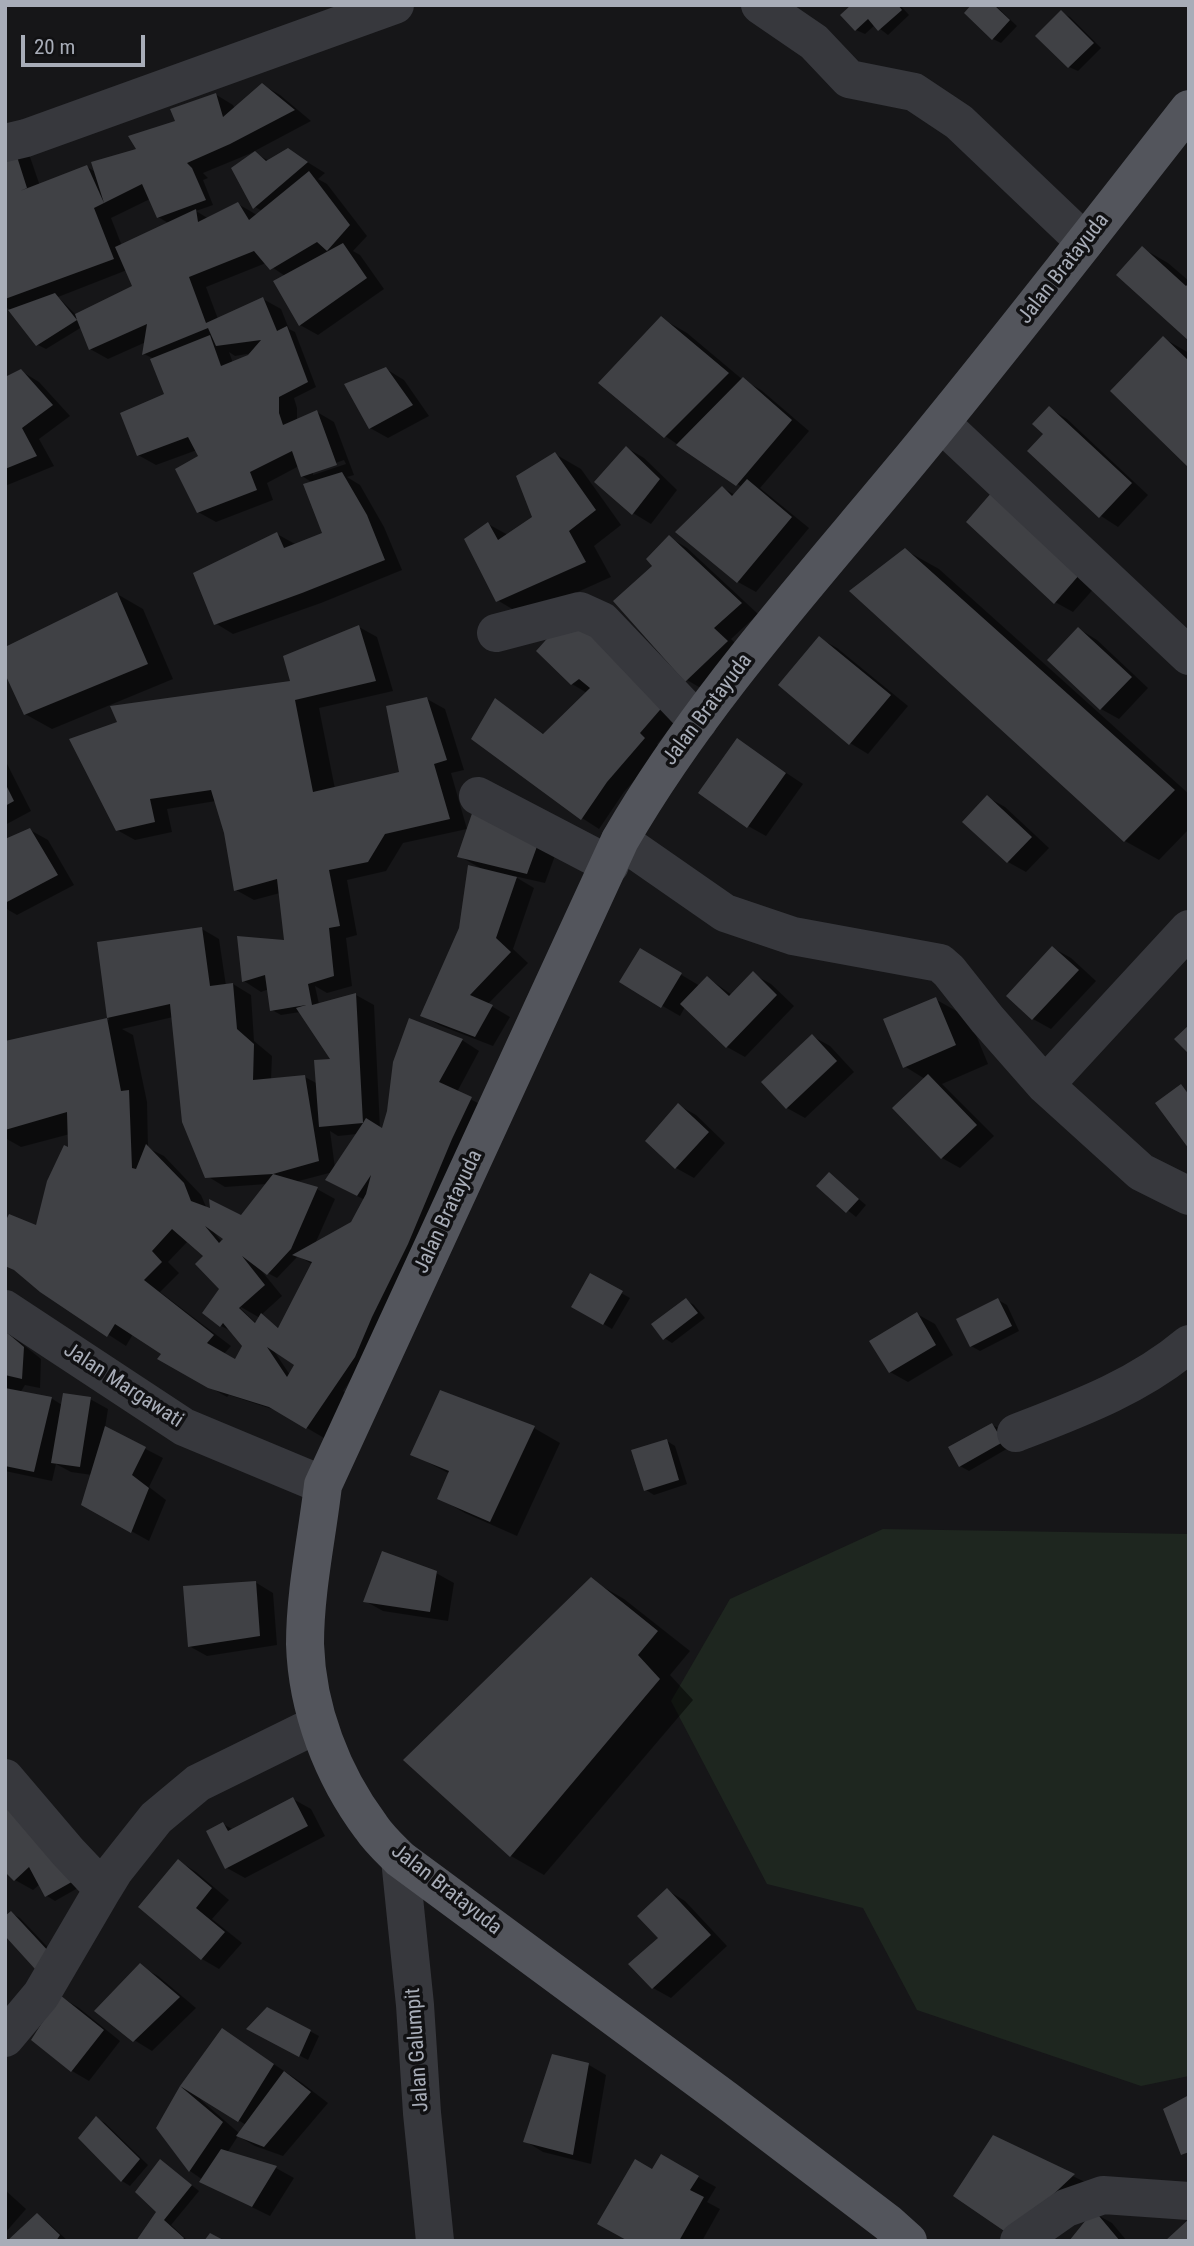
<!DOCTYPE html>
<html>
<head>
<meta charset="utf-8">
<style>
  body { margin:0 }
  #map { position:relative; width:1194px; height:2246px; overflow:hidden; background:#161618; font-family:"Roboto Condensed",sans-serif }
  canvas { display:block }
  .frame { position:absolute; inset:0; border:7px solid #a8adb8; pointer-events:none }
  .scale { position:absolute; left:21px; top:35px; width:124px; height:32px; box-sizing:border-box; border:4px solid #a8adb8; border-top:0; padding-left:9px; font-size:21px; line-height:24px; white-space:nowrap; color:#a8adb8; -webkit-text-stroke:5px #111113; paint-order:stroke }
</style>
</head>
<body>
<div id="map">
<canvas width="1194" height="2246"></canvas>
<div class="frame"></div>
<div class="scale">20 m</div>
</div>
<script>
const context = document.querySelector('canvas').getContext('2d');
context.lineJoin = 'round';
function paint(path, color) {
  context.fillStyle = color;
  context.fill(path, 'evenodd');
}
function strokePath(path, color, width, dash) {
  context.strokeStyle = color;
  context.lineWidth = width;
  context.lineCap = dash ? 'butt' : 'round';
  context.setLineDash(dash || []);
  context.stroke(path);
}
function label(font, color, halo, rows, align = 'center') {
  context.font = font + ' "Roboto Condensed",sans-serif';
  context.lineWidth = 7;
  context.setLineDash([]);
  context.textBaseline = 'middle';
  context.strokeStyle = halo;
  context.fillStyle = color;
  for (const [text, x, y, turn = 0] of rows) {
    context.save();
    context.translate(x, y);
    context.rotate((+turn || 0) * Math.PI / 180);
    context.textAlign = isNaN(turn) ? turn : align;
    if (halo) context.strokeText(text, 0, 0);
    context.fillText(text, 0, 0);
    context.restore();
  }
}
const green = new Path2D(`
  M883 1529 1189 1534V2076L1141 2086 917 2010 863 1908 767 1884 671 1701 730 1599Z`);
const shadow = new Path2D(`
  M853 5H900L909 15 888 35 875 25 865 34 856 30Z
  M973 5H995L1017 26 1001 43 993 39Z
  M1062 13 1070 17 1101 48 1078 71 1069 67Z
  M263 85 280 95 311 121 249 154 203 173 208 178 203 180 213 205 196 211 209 219 238 204 257 215 262 211 255 207V153L269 161 288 150 325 173 318 179 327 184 367 236 353 251 360 255 384 289 318 335 300 325 285 276 266 263 206 287 218 319 263 299 281 309 289 329 295 332 316 387 294 398 297 408V421L317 412 334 422 354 475 347 477 360 485 384 527 402 570 321 603 233 634 215 623 277 534 295 544 324 534 313 483 302 476 299 466 267 483 273 500 216 522 198 512 201 457 197 450 156 465 138 455 166 395 152 358 144 354 146 342 108 359 90 349 82 327 46 349 38 345 11 310 5 307V145L29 154 40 186 87 167 96 172 139 150 215 94 233 105 235 109ZM150 199 158 217 170 224 122 246 111 218ZM127 270 134 287 77 316 58 297ZM229 352 235 356 253 353 233 363ZM344 460 346 464 313 475V471Z
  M1142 248 1168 263 1189 281V338Z
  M661 318 687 333 743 380 761 390 809 431 760 488 809 528 756 592 738 582 677 532 723 488 735 495 742 487 665 436Z
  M1163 338 1189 353V465Z
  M386 369 404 380 429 416 388 438 370 428Z
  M21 371 39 382 70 416 39 439 54 466 5 486V379Z
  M1049 408 1067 419 1148 495 1118 527 1101 516 1046 433Z
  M627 448 644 458 677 490 651 524 633 513Z
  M555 454 581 469 621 525 594 546 611 577 524 616 497 600 488 524 508 535 534 518Z
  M968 522 1097 585 1073 612 1055 602Z
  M669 537 687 548 758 614 731 639 744 652 704 690 687 680 655 566Z
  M905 550 939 569 1189 794V829L1159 860 1125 841 852 591Z
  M117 594 143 609 173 679 52 729 25 714Z
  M359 627 377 637 393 691 319 708 335 789 401 774 427 699 445 709 464 770 451 773 467 829 403 843 386 871 347 880 357 935 346 938 352 986 327 993 315 986 319 1004 356 995 374 1005 380 1128 383 1130 462 1040 479 1051 457 1092 489 1109 363 1362 343 1391 352 1398 324 1438 278 1411 229 1395 227 1397 160 1359 163 1354 133 1334 126 1346 41 1291 35 1227 70 1149V1134L21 1147 5 1138V1042L109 1020 99 943 202 929 219 939 226 986 233 984 251 995 254 1041 272 1056 271 1080 305 1077 318 1084 333 1060 300 1012 281 1015 272 1010 269 989 261 992 244 981 286 942 280 893 254 900 236 890 227 834 216 801 167 809 172 832 135 840 117 830 71 740 292 682ZM173 1017 207 1176 225 1187 267 1184 241 1217 207 1209 201 1195 164 1156 148 1148 147 1102 133 1035 122 1029ZM330 1131 338 1136 357 1134 335 1168ZM333 1172 345 1190 365 1200 352 1223 315 1244 335 1199 317 1189 295 1182ZM212 1230 226 1239 222 1242ZM188 1241 207 1256 229 1297 221 1326 229 1330 244 1345 236 1361 224 1354 231 1346 160 1292 179 1273 168 1262ZM298 1256 312 1264 280 1329 261 1315 282 1296 260 1269 277 1278ZM241 1307 260 1318 256 1323 240 1308ZM272 1348 296 1364 290 1375Z
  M1079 629 1097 640 1148 688 1119 719 1101 709 1050 660Z
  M819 638 837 648 908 706 868 754 850 743 780 685Z
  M539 651 689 707 657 744 662 749 624 792 599 829 582 818 496 700 545 735 587 693 572 684Z
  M738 741 803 784 766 836 748 826Z
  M5 760 31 811 5 825Z
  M987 797 1005 807 1049 848 1026 872 1008 862 965 822Z
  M30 830 48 840 74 885 17 915 5 908V841Z
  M560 842 545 883 514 876 534 888 513 949 528 963 488 1004 510 1017 493 1046 439 1025 422 1015 460 929 482 869 459 856Z
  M1053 948 1071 958 1096 981 1051 1029 1033 1019 1008 996Z
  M640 950 700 986 708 978 732 995 753 974 771 984 794 1006 745 1057 727 1047 685 1007 680 1016 621 982Z
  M935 999 969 1018 988 1064 942 1084 994 1136 960 1168 942 1158 925 1079 904 1066Z
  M812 1036 830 1046 854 1072 805 1118 787 1108Z
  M678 1105 696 1115 725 1143 694 1178 676 1168 647 1141Z
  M829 1174 866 1205 856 1217 818 1186Z
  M591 1276 630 1298 612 1329 573 1306Z
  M686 1300 694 1305 705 1318 672 1343 664 1338Z
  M998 1300 1007 1305 1019 1331 980 1351 971 1346Z
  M917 1314 935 1324 953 1355 908 1382 890 1372Z
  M5 1330 41 1359 40 1388 25 1385 20 1393 51 1398 62 1405 90 1399 108 1409 105 1428 163 1458 149 1487 166 1500 149 1541 83 1504 92 1475 71 1472 56 1464 52 1481 5 1471Z
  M992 1425 1001 1429 1010 1447 969 1471 960 1466Z
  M534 1428 560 1443 517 1536 465 1513 439 1498 450 1474 412 1454Z
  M667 1441 675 1446 687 1484 654 1495 646 1490Z
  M436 1573 454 1583 448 1621 383 1611 365 1601Z
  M591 1580 624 1599 690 1651 670 1675 693 1700 544 1875 511 1856Z
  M255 1582 273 1593 277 1645 207 1656 189 1646Z
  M5 1798 85 1884 55 1901 47 1896 40 1884 33 1890 15 1880 5 1870Z
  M293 1799 311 1809 325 1836 245 1878 227 1868 223 1824 234 1830Z
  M179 1861 196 1872 229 1900 212 1919 242 1943 219 1969 202 1959Z
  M667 1890 685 1901 727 1946 671 1998 653 1988Z
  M11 1913 20 1918 59 1959 45 1973Z
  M140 1966 158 1976 196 2008 152 2051 134 2040Z
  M61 1997 79 2008 120 2041 89 2081 72 2071Z
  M268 2009 319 2036 308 2060 249 2029Z
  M223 2030 302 2083 328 2103 283 2156 255 2146 238 2136 227 2153 276 2168 294 2178 270 2216 219 2191 190 2171 158 2128 182 2087ZM203 2098 246 2125 240 2134 201 2100Z
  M589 2065 606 2075 591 2164 543 2152 525 2141Z
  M96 2118 105 2123 148 2165 130 2186 122 2181 80 2138Z
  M994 2137 1091 2185 1033 2241Z
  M661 2157 716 2187 707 2202 720 2209 702 2241H631L653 2171Z
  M161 2161 199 2191 171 2225 188 2241H138L158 2212Z
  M5 2190 26 2209 5 2233Z
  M1094 2213 1112 2223 1127 2241H1071Z
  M37 2216 46 2221 68 2241H9Z`);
const building = new Path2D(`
  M851 5H898L902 10 878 31 868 19 855 31 840 15Z
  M971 5H994L1010 20 992 40 964 13Z
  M1061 10 1094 43 1068 68 1035 36Z
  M262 83 295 110 230 144 187 163 192 168 206 200 157 218 142 184 94 208 114 259 5 299V144L12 141 27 188 20 191 87 165 104 203 91 162 136 149 128 136 175 121 170 109 216 93 223 117Z
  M288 148 308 162 253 209 231 168 255 151 266 161Z
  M309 171 350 225 327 251 317 242 270 270 254 251 189 277 206 323 263 297 277 331 287 326 308 382 279 397V413L283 425 317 410 337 465 301 477 292 451 250 472 257 490 197 513 175 469 198 456 188 437 137 456 120 413 164 394 150 359 210 335 221 366 248 355 261 340 216 346 208 328 142 355 147 324 89 350 77 320 36 346 8 310 55 293 77 320 75 314 132 286 115 247 196 209 198 222 238 202 249 220Z
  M343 243 367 278 299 326 273 281Z
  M1142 246 1186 286 1189 283V341L1116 275Z
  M661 316 729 373 664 438 598 383Z
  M1163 336 1189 361V468L1110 391Z
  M386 367 413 405 369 429 344 384Z
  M21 369 53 405 22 428 37 456 5 469V377Z
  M743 377 792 420 736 486 676 445Z
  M1049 406 1132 483 1099 518 1027 451 1043 434 1032 424Z
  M626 446 660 479 632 515 594 482Z
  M555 452 596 510 569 531 586 562 496 602 464 539 488 522 498 540 532 517 516 476Z
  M342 472 367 515 385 560 302 593 214 625 193 573 277 532 284 548 322 533 303 484Z
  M747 479 792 517 737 583 675 532 722 486 732 496Z
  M992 492 1080 574 1054 604 966 522Z
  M669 535 742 603 714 628 728 641 685 682 613 601 652 566 646 559Z
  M905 548 1175 790 1124 842 849 591Z
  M117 592 148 664 24 715 5 674V647Z
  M569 614 672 696 640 733 645 738 607 782 581 820 471 739 495 698 543 734 590 688 579 679 571 685 536 651Z
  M359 625 376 681 295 700 313 792 399 772 386 706 427 697 447 760 434 764 450 819 385 834 368 862 329 870 340 926 329 928 334 976 308 984 312 1005 356 993 363 1123 366 1118 382 1128 387 1111 393 1062 409 1018 463 1039 439 1082 472 1097 452 1139 408 1244 372 1317 355 1357 306 1429 269 1407 208 1388 157 1359 161 1354 115 1324 107 1337 40 1292 14 1270 5 1266V1222L9 1214 36 1225 47 1181 64 1145 68 1147 67 1112 5 1130V1041L107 1018 121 1091 129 1090 132 1168 136 1169 146 1144 184 1183 191 1201 210 1208 209 1199 241 1215 273 1174 318 1187 291 1249 267 1275 242 1256 265 1285 239 1308 255 1323 261 1313 278 1328 312 1262 292 1255 351 1222 366 1194 371 1175 357 1196 325 1180 363 1123 319 1127 314 1060 330 1059 296 1008 306 1005 270 1011 265 975 242 982 237 936 284 940 277 879 234 891 224 833 211 790 150 799 155 822 116 831 69 739 117 722 110 706 290 681 283 656ZM205 1226 223 1239 219 1243ZM172 1229 203 1256 195 1264 219 1289 202 1313 220 1327 223 1323 242 1346 235 1359 207 1343 214 1335 144 1280 162 1262 152 1251ZM267 1347 294 1365 287 1377Z
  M1078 627 1132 677 1100 710 1047 660Z
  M819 636 891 695 849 745 778 685Z
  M737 738 786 773 747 828 698 793Z
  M5 783 14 801 5 806Z
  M987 795 1032 837 1007 863 962 822Z
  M478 796 543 830 527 874 457 857Z
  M30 828 58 875 5 903V839Z
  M468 865 517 877 496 938 511 952 470 995 493 1005 475 1037 420 1016 459 928Z
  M202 927 210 986 233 983 237 1029 254 1044 253 1080 305 1075 319 1161 273 1174 205 1178 182 1122 170 1004 107 1018 97 942Z
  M1052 946 1079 970 1032 1020 1006 996Z
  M640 948 682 973 661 1008 619 982Z
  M753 971 777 995 726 1048 680 1004 707 976 729 996Z
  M936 997 956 1045 903 1068 883 1019Z
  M1189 1025V1054L1174 1039Z
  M812 1034 837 1061 786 1109 761 1082Z
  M928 1074 977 1125 941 1159 892 1108Z
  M1181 1084 1189 1095V1149L1155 1103Z
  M678 1103 709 1132 675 1169 645 1141Z
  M829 1172 859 1199 846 1213 816 1186Z
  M590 1273 623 1291 603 1325 571 1307Z
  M686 1298 698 1313 663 1340 651 1324Z
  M998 1298 1012 1326 970 1347 956 1319Z
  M917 1312 936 1345 889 1373 869 1341Z
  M5 1331 24 1347 22 1379 5 1375Z
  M5 1388 52 1397 34 1472 5 1466Z
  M440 1390 535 1426 490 1522 437 1499 449 1471 410 1455Z
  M63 1393 91 1397 80 1467 51 1463Z
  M992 1423 1003 1442 959 1467 948 1447Z
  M105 1426 146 1447 132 1475 149 1488 131 1533 81 1505Z
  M667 1439 679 1480 644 1491 631 1450Z
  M382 1551 437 1571 430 1612 363 1602Z
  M591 1577 658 1631 638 1655 660 1679 510 1857 403 1760Z
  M256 1581 260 1636 188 1647 183 1586Z
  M293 1797 308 1826 225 1869 206 1831 223 1822 228 1831Z
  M5 1803 77 1879 45 1897 29 1867 14 1881 5 1872Z
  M178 1859 212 1888 196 1908 225 1932 201 1960 138 1907Z
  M667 1888 711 1935 652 1989 628 1964 658 1938 637 1916Z
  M11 1911 51 1954 35 1969 5 1936V1916Z
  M140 1963 180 1997 133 2042 94 2011Z
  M60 1995 104 2030 71 2072 31 2040Z
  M267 2007 311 2030 299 2057 246 2029Z
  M222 2028 274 2064 238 2122 180 2086Z
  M552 2054 589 2063 573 2155 523 2142Z
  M284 2071 311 2092 264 2147 236 2136Z
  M180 2086 223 2122 189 2172 156 2128Z
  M1189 2095V2152L1181 2155 1163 2109Z
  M96 2116 140 2159 121 2182 78 2138Z
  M993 2135 1075 2174 1010 2235 953 2196Z
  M221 2149 277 2166 252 2207 199 2182Z
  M661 2154 699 2176 690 2190 704 2197 679 2241H628L597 2224 635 2159 652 2169Z
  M160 2159 192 2185 164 2220 184 2238 182 2241H136L156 2212 135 2192Z
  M1094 2210 1120 2241H1069Z
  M37 2213 60 2235 56 2241H7Z
  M1189 2219V2241H1165Z
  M210 2233 225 2241H204Z`);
const minor = new Path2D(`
  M760 5 814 42 849 79 914 92 959 122 1085 242
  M5 143 26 138 395 5
  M941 423 1189 656
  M496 633 580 611 602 621 698 722
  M478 796 610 865
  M620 840 725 913 793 936 940 963 949 971 987 1019 1045 1085 1141 1172 1189 1196
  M1045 1085 1189 929
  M5 1309 184 1427 323 1485
  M1016 1433C1078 1409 1138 1387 1189 1344
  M5 1778 68 1852 103 1889 114 1871 156 1818 198 1783 318 1724
  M400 1859 415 2005 422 2113 435 2241
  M5 2038 41 1995 103 1889
  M1019 2241 1066 2208 1103 2195 1189 2201`);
const major = new Path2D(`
  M908 2241 888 2223 725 2099 400 1859C390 1849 379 1839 371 1827 332 1775 307 1709 305 1644 305 1591 317 1537 323 1485L620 840C698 705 804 588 902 470 1000 352 1094 230 1189 109`);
const streetNames = [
  ["Jalan Bratayuda",1064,269,-52],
  ["Jalan Bratayuda",708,710,-53],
  ["Jalan Bratayuda",449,1212,-65],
  ["Jalan Margawati",123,1386,33],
  ["Jalan Bratayuda",446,1890,38],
  ["Jalan Galumpit",418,2050,-94]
];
paint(green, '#1e261f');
paint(shadow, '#0007');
paint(building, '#404145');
strokePath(minor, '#37383d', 38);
strokePath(major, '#53555c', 38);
label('21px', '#a8adb8', '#111113', streetNames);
</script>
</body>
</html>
